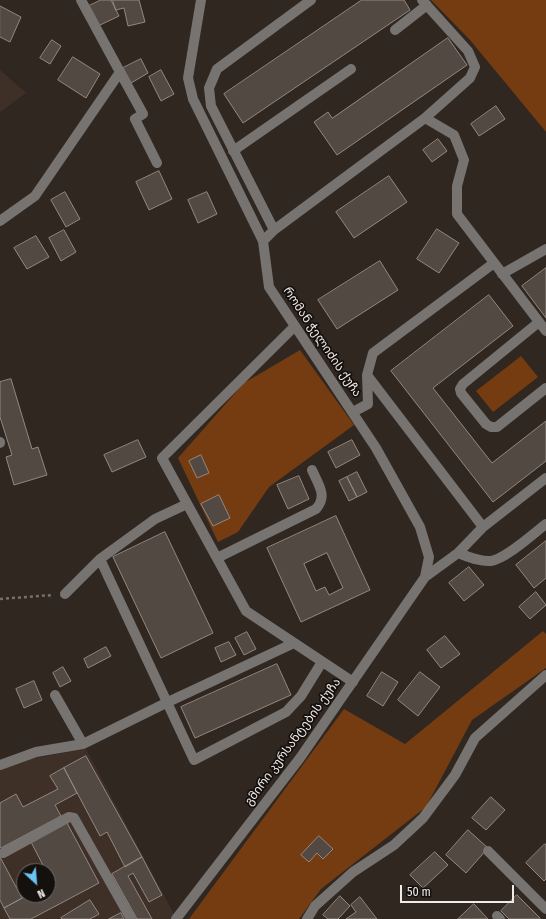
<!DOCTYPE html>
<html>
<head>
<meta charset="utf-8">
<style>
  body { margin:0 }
  #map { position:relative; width:546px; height:919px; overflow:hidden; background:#302721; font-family:"Fira Sans Condensed",sans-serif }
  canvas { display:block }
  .north { position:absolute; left:16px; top:863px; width:40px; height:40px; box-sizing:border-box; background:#14100e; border:1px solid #6c6865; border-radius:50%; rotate:154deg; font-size:11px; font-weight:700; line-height:16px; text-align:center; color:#f1ebe7 }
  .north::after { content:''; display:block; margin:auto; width:14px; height:18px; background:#6bc3f2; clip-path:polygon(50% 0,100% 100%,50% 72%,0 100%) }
  .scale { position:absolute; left:400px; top:885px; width:114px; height:18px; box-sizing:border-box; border:2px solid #f1ebe7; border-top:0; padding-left:5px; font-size:12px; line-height:14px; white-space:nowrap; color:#f1ebe7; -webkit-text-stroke:3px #14100e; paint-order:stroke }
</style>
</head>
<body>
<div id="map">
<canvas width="546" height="919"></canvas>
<div class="north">N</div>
<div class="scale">50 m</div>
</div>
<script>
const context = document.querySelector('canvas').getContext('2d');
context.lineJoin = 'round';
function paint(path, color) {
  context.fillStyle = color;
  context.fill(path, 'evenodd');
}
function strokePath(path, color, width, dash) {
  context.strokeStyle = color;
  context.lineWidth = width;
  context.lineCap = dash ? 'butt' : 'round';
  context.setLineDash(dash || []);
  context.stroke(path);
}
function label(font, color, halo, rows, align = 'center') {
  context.font = font + ' "Fira Sans Condensed","Noto Sans Georgian",sans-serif';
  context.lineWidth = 3.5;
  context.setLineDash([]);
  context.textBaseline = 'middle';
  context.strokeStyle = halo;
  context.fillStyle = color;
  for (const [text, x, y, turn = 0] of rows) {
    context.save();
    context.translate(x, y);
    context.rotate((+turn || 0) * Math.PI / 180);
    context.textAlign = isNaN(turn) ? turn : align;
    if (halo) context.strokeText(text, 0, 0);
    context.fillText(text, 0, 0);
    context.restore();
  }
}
const built = new Path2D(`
  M0 70 26 93 0 112Z
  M86 749 175 916 171 919H0V770L18 761ZM24 871H48V895H24Z`);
const green = new Path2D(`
  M431 0H546V132L470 40Z
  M300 350 354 425 269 487 238 532 218 542 178 458 244 383Z
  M521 356 538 377 493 412 476 391Z
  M543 631 546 634V668L472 720 426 807 321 889 299 919H189L344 709 405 744Z`);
const building = new Path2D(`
  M101 0H111L119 16 98 26 89 6Z
  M113 0H139L145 22 128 26 124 8 116 10Z
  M362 0H404L410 10 243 123 224 94Z
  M0 6 21 17 10 42 0 37Z
  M448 38 467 65 337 155 314 122 328 112 332 118Z
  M52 40 61 46 50 64 40 58Z
  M73 57 100 74 86 98 58 80Z
  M141 59 148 73 131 83 123 68Z
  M161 70 174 94 161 101 149 77Z
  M496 106 505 119 479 136 471 124Z
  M438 139 447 151 432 162 423 150Z
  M159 171 172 199 149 210 136 182Z
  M389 176 407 202 354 238 336 212Z
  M65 192 80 219 66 227 51 200Z
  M207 192 217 214 198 223 188 200Z
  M437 229 459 243 439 273 417 259Z
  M64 230 76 252 61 261 49 238Z
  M36 236 49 257 27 269 14 248Z
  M380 261 398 290 337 329 318 300Z
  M546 268V318L522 286Z
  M489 295 513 326 433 388 492 463 546 421V461L493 502 391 371Z
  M11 379 32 449 38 447 47 475 14 485 6 457 12 455 0 417V382Z
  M138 440 146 457 112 472 104 455Z
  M352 440 360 455 336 468 328 452Z
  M201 455 209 473 197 478 189 461Z
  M357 472 367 492 357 497 347 477Z
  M299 476 309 499 288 509 277 485Z
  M347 477 357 497 349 501 339 481Z
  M219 495 230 518 213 526 201 504Z
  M336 516 370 590 301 622 267 548ZM327 553 343 588 329 595 325 587 316 591 304 564Z
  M165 532 213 633 161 658 113 557Z
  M546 541V578L534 588 516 565Z
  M469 567 484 585 464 601 449 583Z
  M536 592 546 605 530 619 519 607Z
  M247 632 256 649 244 655 235 638Z
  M445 636 460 654 441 668 427 650Z
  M229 642 236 655 221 662 215 648Z
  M106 647 111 656 88 668 84 659Z
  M277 664 291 695 195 738 181 707Z
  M63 667 71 681 60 687 53 673Z
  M382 672 398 682 383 706 367 696Z
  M420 672 440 687 418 716 398 700Z
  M34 681 42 700 24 708 16 689Z
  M86 756 142 857 125 867 107 832 100 836 64 768Z
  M64 768 77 793 55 805 61 816 1 848 0 846V803L16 794 23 807 58 789 50 776Z
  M491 797 505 810 486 830 472 818Z
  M67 823 99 883 31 919H10L4 908 28 895H48V884L52 882 48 874V871H46L31 842Z
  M468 830 488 848 466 873 446 855Z
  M319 836 333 849 323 859 317 853 309 862 301 855Z
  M545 844 546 845V879L544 881 526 863Z
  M435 852 448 865 423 888 410 875Z
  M0 857 22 898 4 908 0 900Z
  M142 857 162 895 149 902 133 873 128 876 152 919H137L112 874Z
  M517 895 540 918V919H509L501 911Z
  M340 896 350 906 338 919H328L323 915Z
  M360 897 377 919H346L356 912 351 905Z
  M90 900 99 914 90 919H62L61 918Z
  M474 904 488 919H458Z
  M121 913 124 919H109Z`);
const path = new Path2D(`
  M0 599 53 595`);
const minor = new Path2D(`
  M201 0 188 78 193 99 263 241 269 287 376 448 420 527 429 557 425 577
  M422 0 468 51 475 67 470 78 425 118
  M395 30 427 5
  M120 72 143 114 135 119 157 163
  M233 151 351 69
  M0 221 35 196 120 72 81 0
  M274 230 211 106 209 88 217 69 311 0
  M263 241 274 230 425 118 454 135 464 160 457 186V214L546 331
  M502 274 546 249
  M539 322 463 384 460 389 461 393 486 424 491 427H497L546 388
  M295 326 162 458 246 611 353 682
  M367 375 483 527
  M353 412 368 404 367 375 373 353 494 263
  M0 442V443
  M187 504 155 519 100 559 194 760 286 712 301 696 322 662
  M458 553C469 557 480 562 491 561 506 559 534 533 546 524
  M217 558 316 509C328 496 318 484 312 470
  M65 594 100 559
  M55 695 83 744
  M0 765 36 752 83 744 168 702 294 643
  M488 851 546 909
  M3 853 69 817 74 818 131 919
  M497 916 500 919
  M176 919 300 758 425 577 458 553 483 527 546 478
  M307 919 315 906 353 872 394 845 423 818 455 775 475 738 546 675`);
const streetNames = [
  ["რომან ჭელიძის ქუჩა",322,342,56],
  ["გმირი კურსანტების ქუჩა",293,742,-54]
];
paint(built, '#3f3027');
paint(green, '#743c10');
paint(building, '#534943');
strokePath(building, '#938781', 1);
strokePath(path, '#776f6a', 2.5, [3, 3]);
strokePath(minor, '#777370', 10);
label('12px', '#f1ebe7', '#14100e', streetNames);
</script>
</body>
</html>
